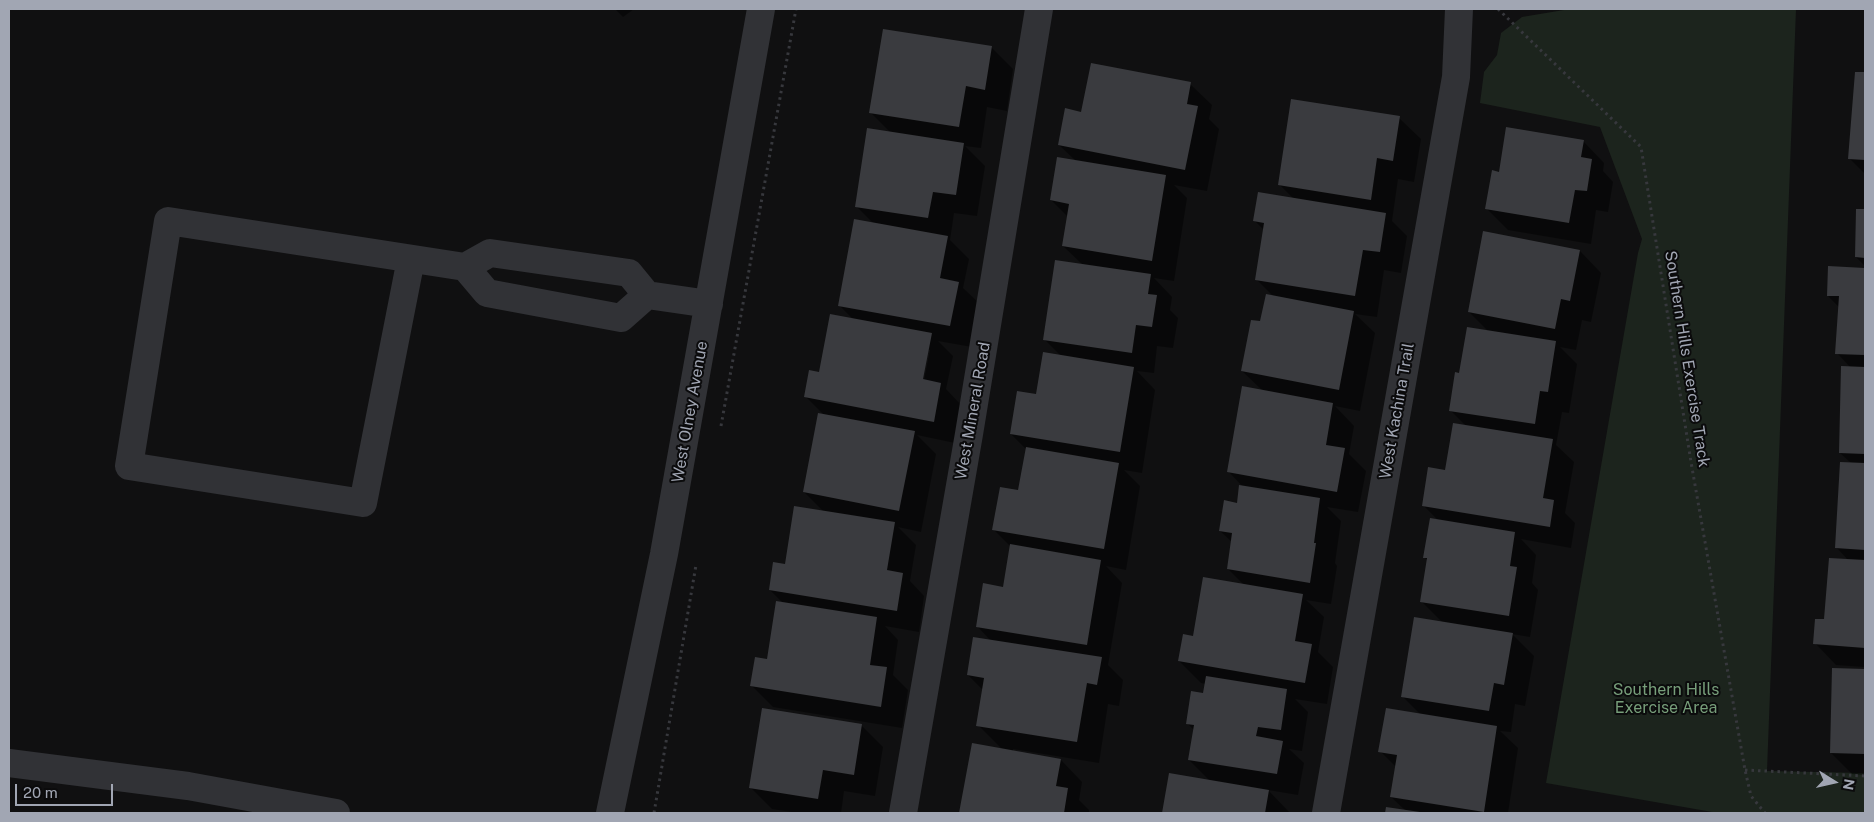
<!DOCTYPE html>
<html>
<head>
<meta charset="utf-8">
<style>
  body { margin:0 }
  #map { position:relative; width:1874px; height:822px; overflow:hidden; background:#101011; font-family:"Public Sans",sans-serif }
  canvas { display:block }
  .frame { position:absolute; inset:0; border:10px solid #a1a6b3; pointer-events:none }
  .north { position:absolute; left:1809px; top:757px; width:50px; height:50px; -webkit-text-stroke:4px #0b0b0c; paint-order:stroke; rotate:100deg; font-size:14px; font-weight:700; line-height:20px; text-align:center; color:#a1a6b3 }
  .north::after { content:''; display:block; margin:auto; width:18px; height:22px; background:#a1a6b3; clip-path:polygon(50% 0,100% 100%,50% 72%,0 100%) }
  .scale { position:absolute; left:15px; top:784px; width:98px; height:22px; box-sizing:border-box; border:2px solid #a1a6b3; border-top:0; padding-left:6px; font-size:15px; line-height:18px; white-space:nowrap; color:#a1a6b3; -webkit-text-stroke:4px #0b0b0c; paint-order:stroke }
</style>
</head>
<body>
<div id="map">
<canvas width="1874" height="822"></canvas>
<div class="frame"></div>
<div class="north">N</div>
<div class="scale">20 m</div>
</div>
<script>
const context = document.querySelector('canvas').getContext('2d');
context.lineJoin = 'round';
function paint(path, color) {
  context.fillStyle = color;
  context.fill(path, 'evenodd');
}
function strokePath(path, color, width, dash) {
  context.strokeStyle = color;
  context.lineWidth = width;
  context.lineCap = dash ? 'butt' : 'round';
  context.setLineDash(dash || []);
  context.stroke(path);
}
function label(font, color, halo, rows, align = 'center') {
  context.font = font + ' "Public Sans",sans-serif';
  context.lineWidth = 4;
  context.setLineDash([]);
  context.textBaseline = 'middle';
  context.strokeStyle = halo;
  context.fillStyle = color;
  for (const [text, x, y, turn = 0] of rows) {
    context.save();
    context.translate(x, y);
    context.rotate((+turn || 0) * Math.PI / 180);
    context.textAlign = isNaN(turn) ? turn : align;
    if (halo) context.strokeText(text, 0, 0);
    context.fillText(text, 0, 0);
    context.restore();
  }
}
const green = new Path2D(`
  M1570 9H1796L1767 771 1865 773V813H1718L1546 783 1638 253 1642 239 1600 127 1480 103 1484 72 1497 55 1501 33 1522 17Z`);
const shadow = new Path2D(`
  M615 9H634L623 17Z
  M884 30 992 48 1013 69 1007 111 987 107 981 148 965 146 985 166 977 216 954 213 950 240 969 259 963 288 980 304 972 347 938 341 953 356 946 389 962 406 955 443 917 435 936 454 921 532 898 527 916 545 910 581 924 596 919 632 885 626 898 640 893 675 908 690 902 728 773 707 752 686 768 660 784 604 770 590 824 512 804 492 825 416 805 396 854 320 839 305 874 224 856 206 891 133 870 112ZM927 350H930L923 385H920Z
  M1856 73 1865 74V174L1849 158Z
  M1190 84 1212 105 1209 119 1219 129 1207 191 1174 185 1187 198 1174 281 1154 278 1172 297 1170 310 1178 318 1173 348 1157 346 1154 373 1137 371 1155 390 1142 473 1124 470 1140 486 1126 570 1106 566 1122 583 1108 665 1123 680 1119 706 1108 704 1099 763 1013 749V751L1061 760 1082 782 1079 800 1089 810V813H961L973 744 1002 749 978 725 983 690 968 675 991 641 977 626 1004 588 1010 546 994 530 1019 491 1026 449 1011 434 1061 356 1044 339 1083 265 1063 246 1068 217 1051 200 1076 161 1059 145 1082 113Z
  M1399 118 1421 139 1414 182 1398 179 1392 221 1407 236 1401 273 1384 270 1377 317 1355 314 1375 333 1360 411 1335 406 1354 426 1349 454 1366 471 1358 512 1327 507 1341 521 1335 563 1337 566 1331 604 1306 600 1324 617 1318 652 1333 667 1327 704 1295 699 1308 712 1302 751 1289 749 1304 763 1298 795 1268 790 1290 813H1164L1170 775 1211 782 1189 760 1194 730 1187 723 1204 694 1206 684 1201 683 1179 661 1194 638 1245 586 1228 569 1232 542 1220 531 1238 504 1244 488 1228 471 1263 391 1242 371 1274 297 1256 279 1264 230 1255 221 1294 199 1279 184Z
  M1583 141 1604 163 1603 171 1613 182 1608 212 1596 210 1591 244 1508 230 1487 209 1500 173Z
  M1858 210H1865V266L1856 257Z
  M1580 251 1601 273 1591 322 1582 320 1576 350 1560 347 1577 364 1569 413 1562 412 1556 445 1574 462 1565 513 1575 523 1571 548 1521 539 1536 555 1532 583 1538 590 1530 637 1512 634 1534 656 1525 706 1515 704 1511 732 1500 731 1518 748 1508 813H1386L1387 808 1406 811 1391 797 1396 767 1380 751 1421 715 1403 697 1443 623 1421 601 1428 561 1424 557 1438 520 1423 505 1446 471 1466 426 1450 410 1460 374 1489 332 1469 312Z
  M1829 267 1865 269V667L1836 665 1815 643 1849 561 1836 547 1851 463 1840 453 1851 368 1837 353 1839 307 1828 296Z
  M1833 669 1865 670V775L1852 774 1831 753Z
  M862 726 883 747 875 796 844 791 841 813H798L772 809 751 788Z`);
const building = new Path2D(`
  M883 29 992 46 985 90 966 86 959 127 869 113Z
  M1091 63 1191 82 1187 104 1198 106 1185 170 1058 145 1065 108 1081 112Z
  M1855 72H1865V160L1848 159Z
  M1291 99 1400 116 1393 161 1377 158 1371 200 1278 185Z
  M1506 127 1584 140 1581 157 1592 159 1587 191 1575 190 1569 223 1485 209 1492 170 1499 172Z
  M867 128 964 143 956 195 933 192 928 218 855 207Z
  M1057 157 1166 175 1152 261 1062 246 1069 204 1050 200Z
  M1258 192 1386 213 1380 252 1363 250 1355 296 1255 280 1264 223 1253 221Z
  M1856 209H1865V258L1855 257Z
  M854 219 948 236 940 278 959 282 950 326 838 306Z
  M1483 231 1580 250 1570 301 1561 299 1555 329 1468 312Z
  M1055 260 1151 274 1148 294 1157 295 1152 327 1136 325 1132 353 1043 340Z
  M1828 266 1865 268V355L1835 354 1839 296H1827Z
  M1266 294 1354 311 1339 390 1241 371 1251 320 1260 321Z
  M830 314 932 333 923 379 941 383 934 422 804 397 809 370 819 372Z
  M1467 327 1556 341 1548 392 1540 391 1535 424 1449 411 1455 372 1459 373Z
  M1043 352 1134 367 1120 452 1010 434 1017 391 1036 394Z
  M1841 366 1865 367V454L1839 453Z
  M1242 386 1333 403 1326 445 1345 448 1337 492 1227 472Z
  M818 413 915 431 899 511 803 492Z
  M1453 423 1553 439 1543 498 1554 500 1550 527 1422 506 1428 467 1445 470Z
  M1026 447 1119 463 1104 549 992 530 1000 487 1018 490Z
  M1840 462 1865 463V550L1835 548Z
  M1239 485 1320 498 1314 543H1316L1310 583 1227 569 1232 533 1219 531 1224 500 1237 503Z
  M794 506 895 522 887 570 903 573 897 611 769 590 773 562 785 564Z
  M1430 518 1515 532 1510 566 1517 567 1509 616 1420 602 1427 558H1423Z
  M1010 544 1101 560 1087 645 976 627 983 583 1003 587Z
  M1829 558 1865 560V648L1813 644 1815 619H1824Z
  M1203 577 1303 594 1295 641 1312 644 1305 683 1178 661 1183 634 1193 636Z
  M776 601 877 617 870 665 887 667 881 707 750 686 755 657 767 659Z
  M1414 617 1513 633 1504 685 1494 683 1489 711 1401 697Z
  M973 637 1102 657 1097 685 1087 683 1077 742 976 726 984 678 967 675Z
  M1832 668 1865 669V754L1830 753Z
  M1206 676 1287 689 1281 730 1258 727 1256 736 1283 741 1277 774 1188 760 1194 725 1186 724 1191 691 1203 693Z
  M762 708 862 724 854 775 823 770 818 799 749 788Z
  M1386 708 1497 726 1484 812 1390 797 1397 755 1378 752Z
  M972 743 1061 759 1056 786 1068 788 1064 813H959Z
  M1169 773 1269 790 1265 813H1162Z
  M1386 807 1420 812 1419 813H1385Z`);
const path = new Path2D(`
  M1498 9 1641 147 1691 462 1745 770 1751 796 1765 813
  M721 426 796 9
  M1745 770 1865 776
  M654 813 696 565`);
const minor = new Path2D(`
  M490 253 629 273 647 295 621 318 487 293 465 267Z
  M411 259 363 503 129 466 168 221 465 267
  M647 295 709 304
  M9 763 188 786 336 813
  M610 813 664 554 761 9
  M903 813 969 434 1039 9
  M1326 813 1456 77 1459 9`);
const streetNames = [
  ["Southern Hills Exercise Track",1687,359,81],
  ["West Mineral Road",973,411,-80],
  ["West Kachina Trail",1397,411,-80],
  ["West Olney Avenue",690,412,-80]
];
const parkNames = [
  ["Southern Hills",1666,690],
  ["Exercise Area",1666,708]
];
paint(green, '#1c241d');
paint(shadow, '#0007');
paint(building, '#3a3b3f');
strokePath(path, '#37383d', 3, [2.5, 4]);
strokePath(minor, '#313236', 28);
label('16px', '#a1a6b3', '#0b0b0c', streetNames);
label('16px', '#779e7a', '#0b0b0c', parkNames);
</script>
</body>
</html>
